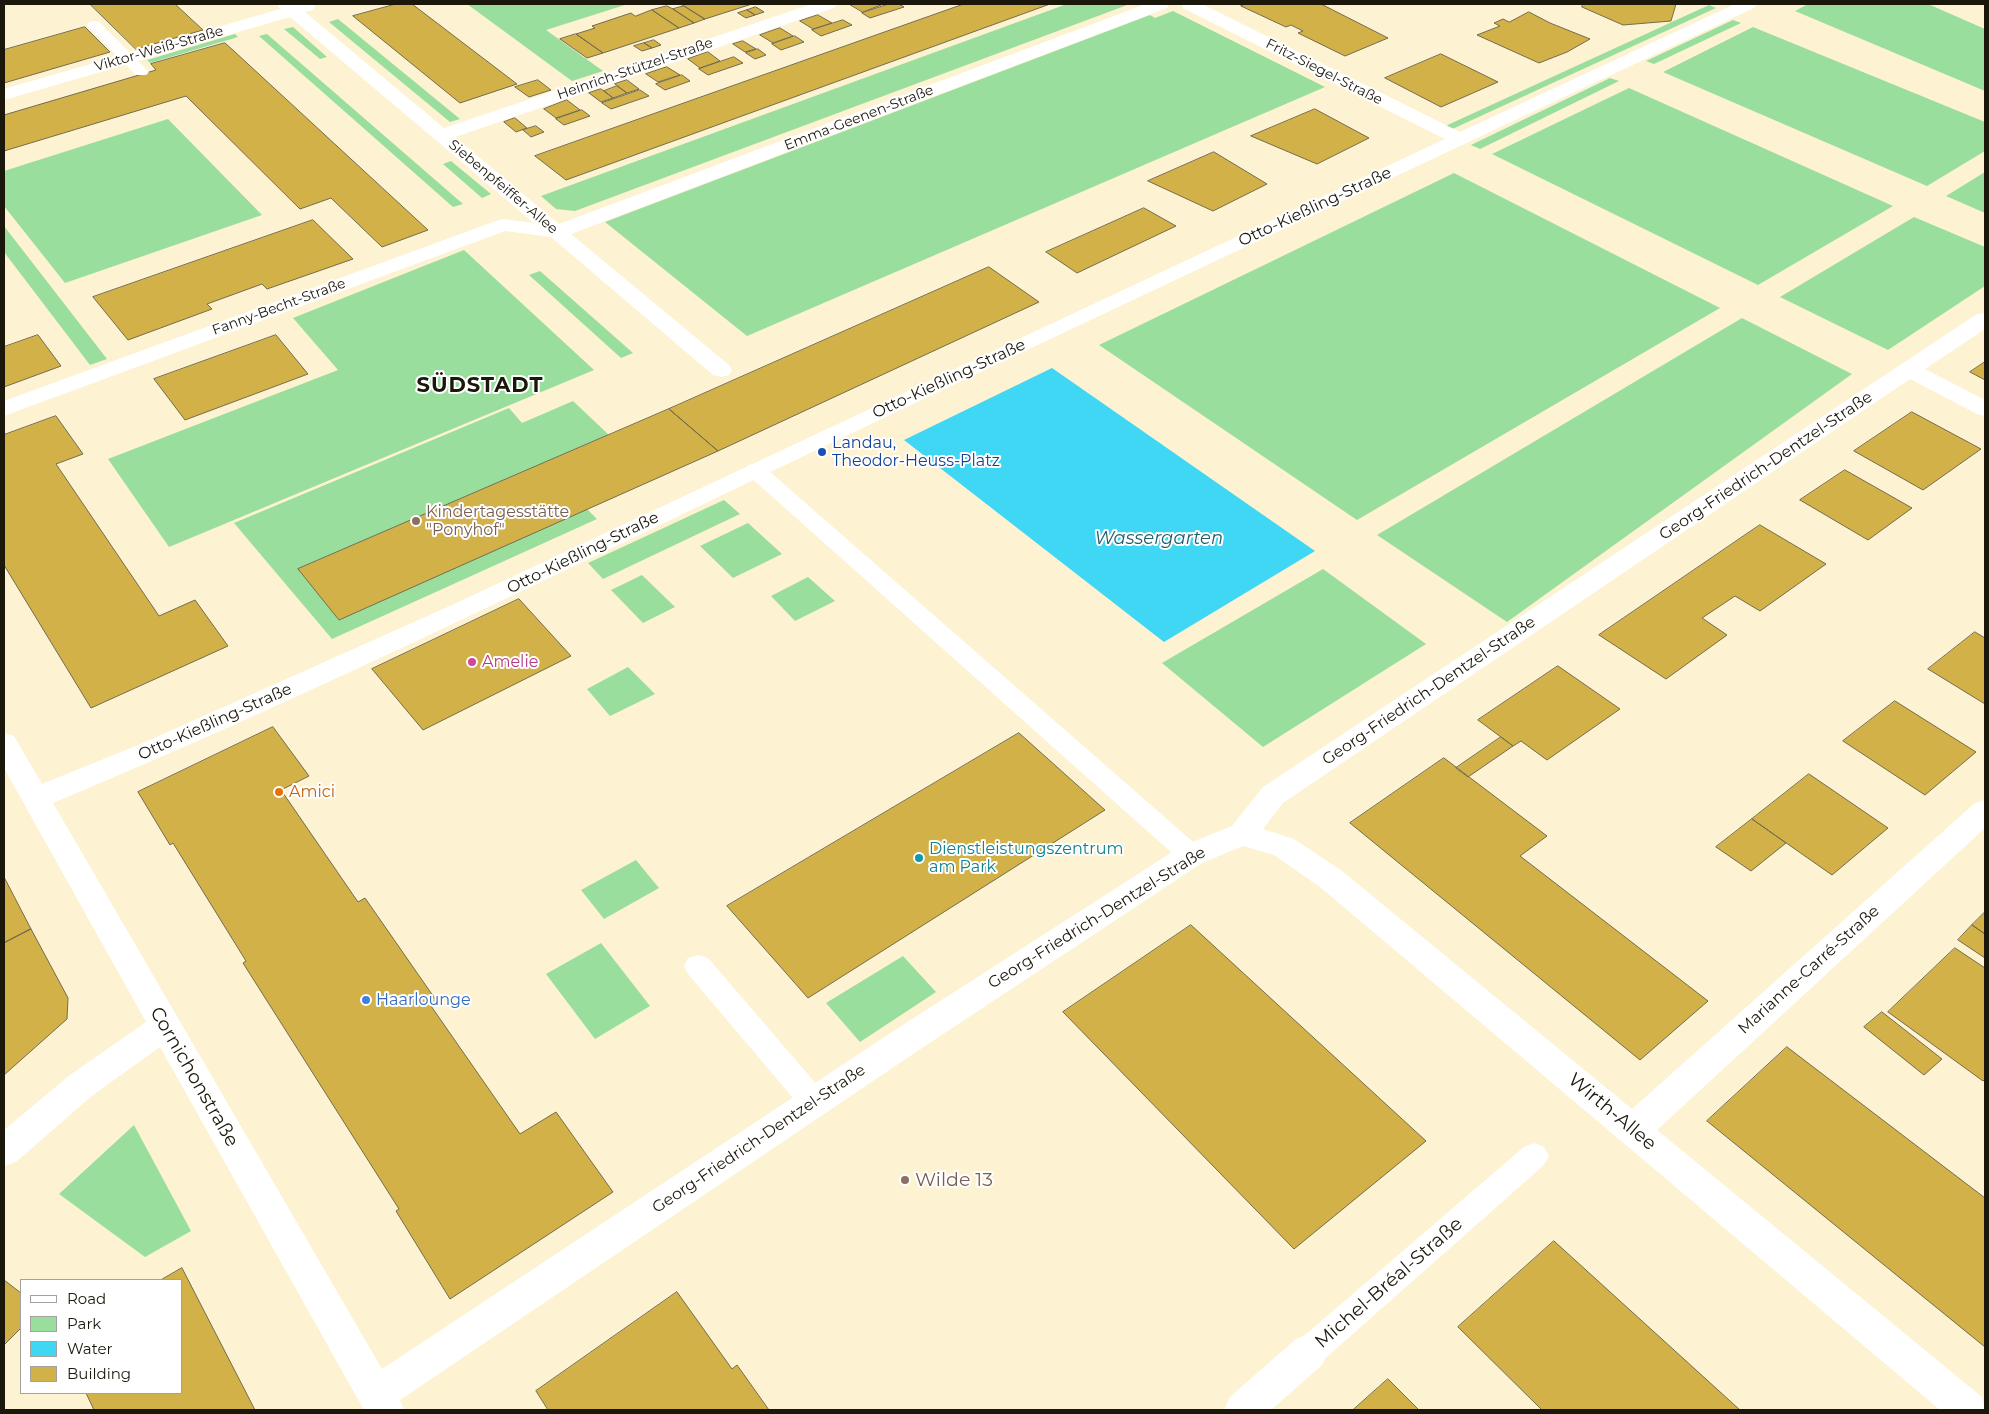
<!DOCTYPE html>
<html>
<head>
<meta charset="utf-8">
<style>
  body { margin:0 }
  #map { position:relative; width:1989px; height:1414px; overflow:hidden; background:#fdf2d1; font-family:Montserrat,sans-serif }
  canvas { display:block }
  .frame { position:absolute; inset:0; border:5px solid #1b170b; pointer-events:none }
  .legend { position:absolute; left:20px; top:1279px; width:162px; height:115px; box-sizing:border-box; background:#fff; border:1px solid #a4a29d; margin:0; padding:6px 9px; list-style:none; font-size:15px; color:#1b170b }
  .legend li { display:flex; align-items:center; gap:10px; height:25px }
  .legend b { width:25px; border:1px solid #a4a29d }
</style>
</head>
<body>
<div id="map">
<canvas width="1989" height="1414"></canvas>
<div class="frame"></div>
<ul class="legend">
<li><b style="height:6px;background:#fff"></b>Road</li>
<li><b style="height:14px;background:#9ade9e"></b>Park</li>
<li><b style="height:14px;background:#3fd7f4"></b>Water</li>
<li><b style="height:14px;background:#d2b248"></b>Building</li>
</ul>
</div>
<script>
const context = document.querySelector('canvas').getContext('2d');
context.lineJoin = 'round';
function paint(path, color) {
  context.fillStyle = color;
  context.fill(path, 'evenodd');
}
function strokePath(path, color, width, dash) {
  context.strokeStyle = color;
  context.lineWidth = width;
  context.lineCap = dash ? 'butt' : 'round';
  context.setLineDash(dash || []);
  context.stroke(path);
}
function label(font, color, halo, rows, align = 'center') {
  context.font = font + ' Montserrat,sans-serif';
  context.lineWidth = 4;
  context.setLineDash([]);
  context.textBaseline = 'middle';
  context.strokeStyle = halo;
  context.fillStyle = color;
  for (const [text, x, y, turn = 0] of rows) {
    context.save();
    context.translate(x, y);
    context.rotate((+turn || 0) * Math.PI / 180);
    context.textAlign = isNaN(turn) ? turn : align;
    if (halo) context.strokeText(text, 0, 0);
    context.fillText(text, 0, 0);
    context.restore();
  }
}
const green = new Path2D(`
  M467 4H628L546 30 603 71 572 81Z
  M1067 4H1130L575 211 556 209 541 196Z
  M1808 4H1928L1985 29V91L1795 11Z
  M1709 5 1716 8 1448 131 1441 128Z
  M1173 11 1325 87 747 336 605 222 1150 15 1155 18Z
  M338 19 460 119 450 122 329 22Z
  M1733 20 1741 23 1654 64 1646 61Z
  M293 27 327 57 320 59 284 29Z
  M1753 27 1985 122V151L1927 186 1663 72Z
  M235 34 238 37 150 63 147 60Z
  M267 34 463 204 453 207 259 36Z
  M1610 78 1619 81 1480 149 1471 145Z
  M1629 88 1893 206 1758 285 1492 154Z
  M168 119 262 215 65 283 4 206V171Z
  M451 161 491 194 482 198 443 164Z
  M1985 172V213L1946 196Z
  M1454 173 1720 308 1357 520 1099 345Z
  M1914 217 1985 247V286L1888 350 1780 297Z
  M4 226 107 359 90 365 4 252Z
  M464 250 594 370 169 547 108 459 338 370 293 318Z
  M540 271 633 353 621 358 529 275Z
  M1742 318 1852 374 1507 622 1377 535Z
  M573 401 609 435 299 569 339 620 587 509 597 519 332 639 234 523 509 408 522 423Z
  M724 500 740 514 603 579 588 563Z
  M748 523 782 554 733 578 700 546Z
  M1323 569 1426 644 1263 747 1162 663Z
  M642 575 675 607 643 623 611 590Z
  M808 577 835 601 795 621 771 596Z
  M628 667 655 694 610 716 587 689Z
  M636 860 659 888 604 919 581 890Z
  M601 943 650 1006 595 1039 546 974Z
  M903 956 936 992 860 1042 826 1003Z
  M134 1125 191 1231 145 1257 59 1194Z`);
const water = new Path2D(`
  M1052 368 1315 551 1164 642 904 440Z`);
const building = new Path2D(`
  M90 4H175L203 30 136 49Z
  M396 4H412L517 84 460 103 353 16Z
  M681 4H752L705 19Z
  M849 4H879L881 5 863 12Z
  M889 4H899L904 7 870 18 862 13Z
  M964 4H1050L566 180 535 156Z
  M1246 4H1321L1388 38 1345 56 1298 33 1303 31 1291 25 1286 27 1241 6Z
  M1583 4H1676L1671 21 1623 25 1582 7Z
  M667 6 673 9 694 23 679 28 652 10Z
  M684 6 705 19 694 23 673 9Z
  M756 7 764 12 755 15 747 10Z
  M652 10 679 28 603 53 576 34 595 28 592 26 631 13 635 16Z
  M747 10 755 15 746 18 738 13Z
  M1529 12 1550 23 1590 39 1567 52 1539 63 1477 35 1500 26 1494 23 1503 19 1509 22Z
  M818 15 832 23 813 29 800 21Z
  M843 20 852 25 821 36 812 30Z
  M85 27 110 52 4 83V50Z
  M780 28 793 36 773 43 760 35Z
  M576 34 603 53 587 58 560 39Z
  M795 36 804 42 781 50 772 44Z
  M654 40 661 45 652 48 644 43Z
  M743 41 756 49 745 52 733 44Z
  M225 43 235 52 428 230 382 247 331 198 300 209 186 96 4 151V115L156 70 151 64Z
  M644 43 652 48 642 51 634 46Z
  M758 49 766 55 755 59 746 53Z
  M708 52 720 61 700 68 688 59Z
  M1441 54 1498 82 1441 107 1385 78Z
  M734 57 743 63 708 75 699 69Z
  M667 67 680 75 658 82 646 74Z
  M682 75 690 81 665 90 656 84Z
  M538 80 551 90 529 97 515 87Z
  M627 80 639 89 627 93 615 84Z
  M617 86 627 93 613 98 604 91Z
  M601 89 604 91 613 98 601 102 589 93Z
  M640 90 649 96 611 109 602 103Z
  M567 100 580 110 556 118 544 109Z
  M1315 109 1369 138 1317 164 1251 136Z
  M582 110 590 116 564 125 556 119Z
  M515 118 527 128 516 132 504 122Z
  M536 126 544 132 531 137 523 130Z
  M1214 152 1267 184 1213 211 1148 181Z
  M1144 208 1176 226 1077 273 1046 252Z
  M313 220 353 259 267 289 262 284 207 304 212 309 128 340 93 297Z
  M989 267 1039 302 718 451 669 409Z
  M38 335 61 366 4 387V347Z
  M276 335 308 374 185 420 154 379Z
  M1985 362V380L1970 372Z
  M669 409 718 451 339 620 298 569Z
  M1912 412 1981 449 1923 490 1854 451Z
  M56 416 83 454 56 464 159 616 195 600 228 646 91 708 4 565V435Z
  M1845 470 1912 508 1868 540 1800 500Z
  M1760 525 1826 564 1760 611 1735 596 1702 618 1727 635 1666 679 1599 635Z
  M519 599 571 656 423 730 372 669Z
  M1975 632 1985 638V704L1928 669Z
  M1558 666 1620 709 1547 760 1521 741 1513 746 1478 720Z
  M1895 701 1976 752 1925 795 1843 741Z
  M273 727 309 776 281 790 358 902 365 898 438 1003 431 1006 520 1134 556 1112 613 1192 450 1299 396 1211 399 1209 243 963 246 961 173 843 170 845 138 792Z
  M1019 733 1105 810 808 998 727 906Z
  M1501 737 1513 746 1468 777 1456 768Z
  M1444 758 1547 836 1520 856 1708 1001 1640 1060 1350 823Z
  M1809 774 1888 828 1832 875 1752 819Z
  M1752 819 1786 843 1751 871 1716 847Z
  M4 877 31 929 4 943Z
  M1985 912V934L1972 925Z
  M1191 925 1426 1141 1294 1249 1063 1012Z
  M1972 925 1985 934V958L1958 940Z
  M31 929 68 998 67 1019 4 1075V943Z
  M1955 948 1985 968V1079L1983 1081 1888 1012Z
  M1882 1012 1942 1059 1924 1075 1864 1027Z
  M1787 1047 1985 1198V1347L1707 1121Z
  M1554 1241 1740 1410H1542L1458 1327Z
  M182 1268 255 1410H94L86 1393H181V1280H161Z
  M4 1280 21 1293V1328L4 1345Z
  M677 1292 732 1369 737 1365 769 1410H548L536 1391Z
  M1388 1379 1419 1410H1353Z`);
const lane = new Path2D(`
  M94 21 99 22 149 72 146 75H136L89 28 87 25 89 22Z
  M755 464 762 465 1200 848 1204 855 1200 862 1191 865 1182 862 748 475 745 470 748 465Z
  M698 955 708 958 824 1093 828 1102 824 1111 814 1115 804 1111 688 974 684 966 688 958Z
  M1534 1143 1544 1147 1549 1156 1544 1165 1320 1363 1309 1368 1298 1363 1293 1352 1298 1341 1524 1147Z`);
const street = new Path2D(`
  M277 4H314L315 6 313 10 305 12 444 128 812 4H836L834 8 455 137 559 224 1146 4H1169L1167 8 571 234 729 365 732 370 729 375 721 377 713 375 551 237 505 231 4 416V401L496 221 503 219 534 223 290 17 4 100V89L280 9Z
  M1181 4H1202L1460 132 1735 4H1756L1754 8C1424 163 1093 318 764 475 528 588 294 703 53 803L382 1369 892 1032 1180 847 1232 826 1263 787 1977 314 1985 313V329L1925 369 1985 400V416L1977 414 1910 379 1283 803 1263 829 1294 839 1342 871 1632 1109 1975 803 1985 800V828L1657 1130 1982 1397 1985 1410H1940L1320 887 1274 855 1243 846 1202 863 916 1052 400 1400 404 1410H364L160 1047 93 1095 16 1162 4 1166V1130L70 1075 146 1022 4 768V733L14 736 42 784 143 743 452 605 1445 139 1183 8Z
  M1309 1334 1322 1339 1328 1352 1322 1365 1271 1410H1224L1230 1397 1296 1339Z`);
const markers = [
  [822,452,5,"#1a4fb4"],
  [416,521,5,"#8d6e63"],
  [472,662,5,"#d1479c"],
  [279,792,5,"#e8710a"],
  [919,858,5,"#0f9aa8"],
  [366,1000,5,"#3f7fe0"],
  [905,1180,5,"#8d6e63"]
];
const farStreetnames = [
  ["Viktor-Weiß-Straße",159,49,-16],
  ["Heinrich-Stützel-Straße",635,69,-19],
  ["Fritz-Siegel-Straße",1324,72,27],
  ["Emma-Geenen-Straße",859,118,-21],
  ["Siebenpfeiffer-Allee",503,187,40],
  ["Fanny-Becht-Straße",279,307,-20]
];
const streetNames = [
  ["Otto-Kießling-Straße",1315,207,-25],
  ["Otto-Kießling-Straße",949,379,-25],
  ["Georg-Friedrich-Dentzel-Straße",1766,466,-34],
  ["Otto-Kießling-Straße",583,553,-26],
  ["Georg-Friedrich-Dentzel-Straße",1429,691,-34],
  ["Otto-Kießling-Straße",215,722,-24],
  ["Georg-Friedrich-Dentzel-Straße",1097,918,-32],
  ["Marianne-Carré-Straße",1809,970,-42],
  ["Georg-Friedrich-Dentzel-Straße",759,1139,-34]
];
const transitNames = [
  ["Landau,",832,443],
  ["Theodor-Heuss-Platz",832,461]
];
const educationNames = [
  ["Kindertagesstätte",426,512],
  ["\"Ponyhof\"",426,530]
];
const hotelNames = [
  ["Amelie",482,662]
];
const foodNames = [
  ["Amici",289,792]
];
const cultureNames = [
  ["Dienstleistungszentrum",929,849],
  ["am Park",929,867]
];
const shopNames = [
  ["Haarlounge",376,1000]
];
const waterNames = [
  ["Wassergarten",1159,539]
];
const nearStreetnames = [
  ["Cornichonstraße",194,1077,60],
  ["Wirth-Allee",1612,1112,40],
  ["Michel-Bréal-Straße",1389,1283,-41]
];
const nearEducationnames = [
  ["Wilde 13",915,1180]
];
const districtNames = [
  ["SÜDSTADT",480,386]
];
paint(green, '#9ade9e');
paint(water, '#3fd7f4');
paint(building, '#d2b248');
strokePath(building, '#746b4d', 1);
paint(lane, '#fff');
paint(street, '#fff');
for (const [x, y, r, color] of markers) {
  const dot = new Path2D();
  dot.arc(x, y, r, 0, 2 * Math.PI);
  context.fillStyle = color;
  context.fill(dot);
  strokePath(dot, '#fff', 2);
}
label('14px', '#1b170b', '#fff', farStreetnames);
label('16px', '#1b170b', '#fff', streetNames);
label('16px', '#164399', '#fff', transitNames, 'left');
label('16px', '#785e54', '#fff', educationNames, 'left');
label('16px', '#b23c85', '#fff', hotelNames, 'left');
label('16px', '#c56008', '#fff', foodNames, 'left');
label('16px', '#0d838f', '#fff', cultureNames, 'left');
label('16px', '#366cbe', '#fff', shopNames, 'left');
label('italic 18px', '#235f6b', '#fff', waterNames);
label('19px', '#1b170b', '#fff', nearStreetnames);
label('19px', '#785e54', '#fff', nearEducationnames, 'left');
context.letterSpacing = '1px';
label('bold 21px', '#1b170b', '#fff', districtNames);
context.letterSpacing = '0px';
</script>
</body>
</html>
